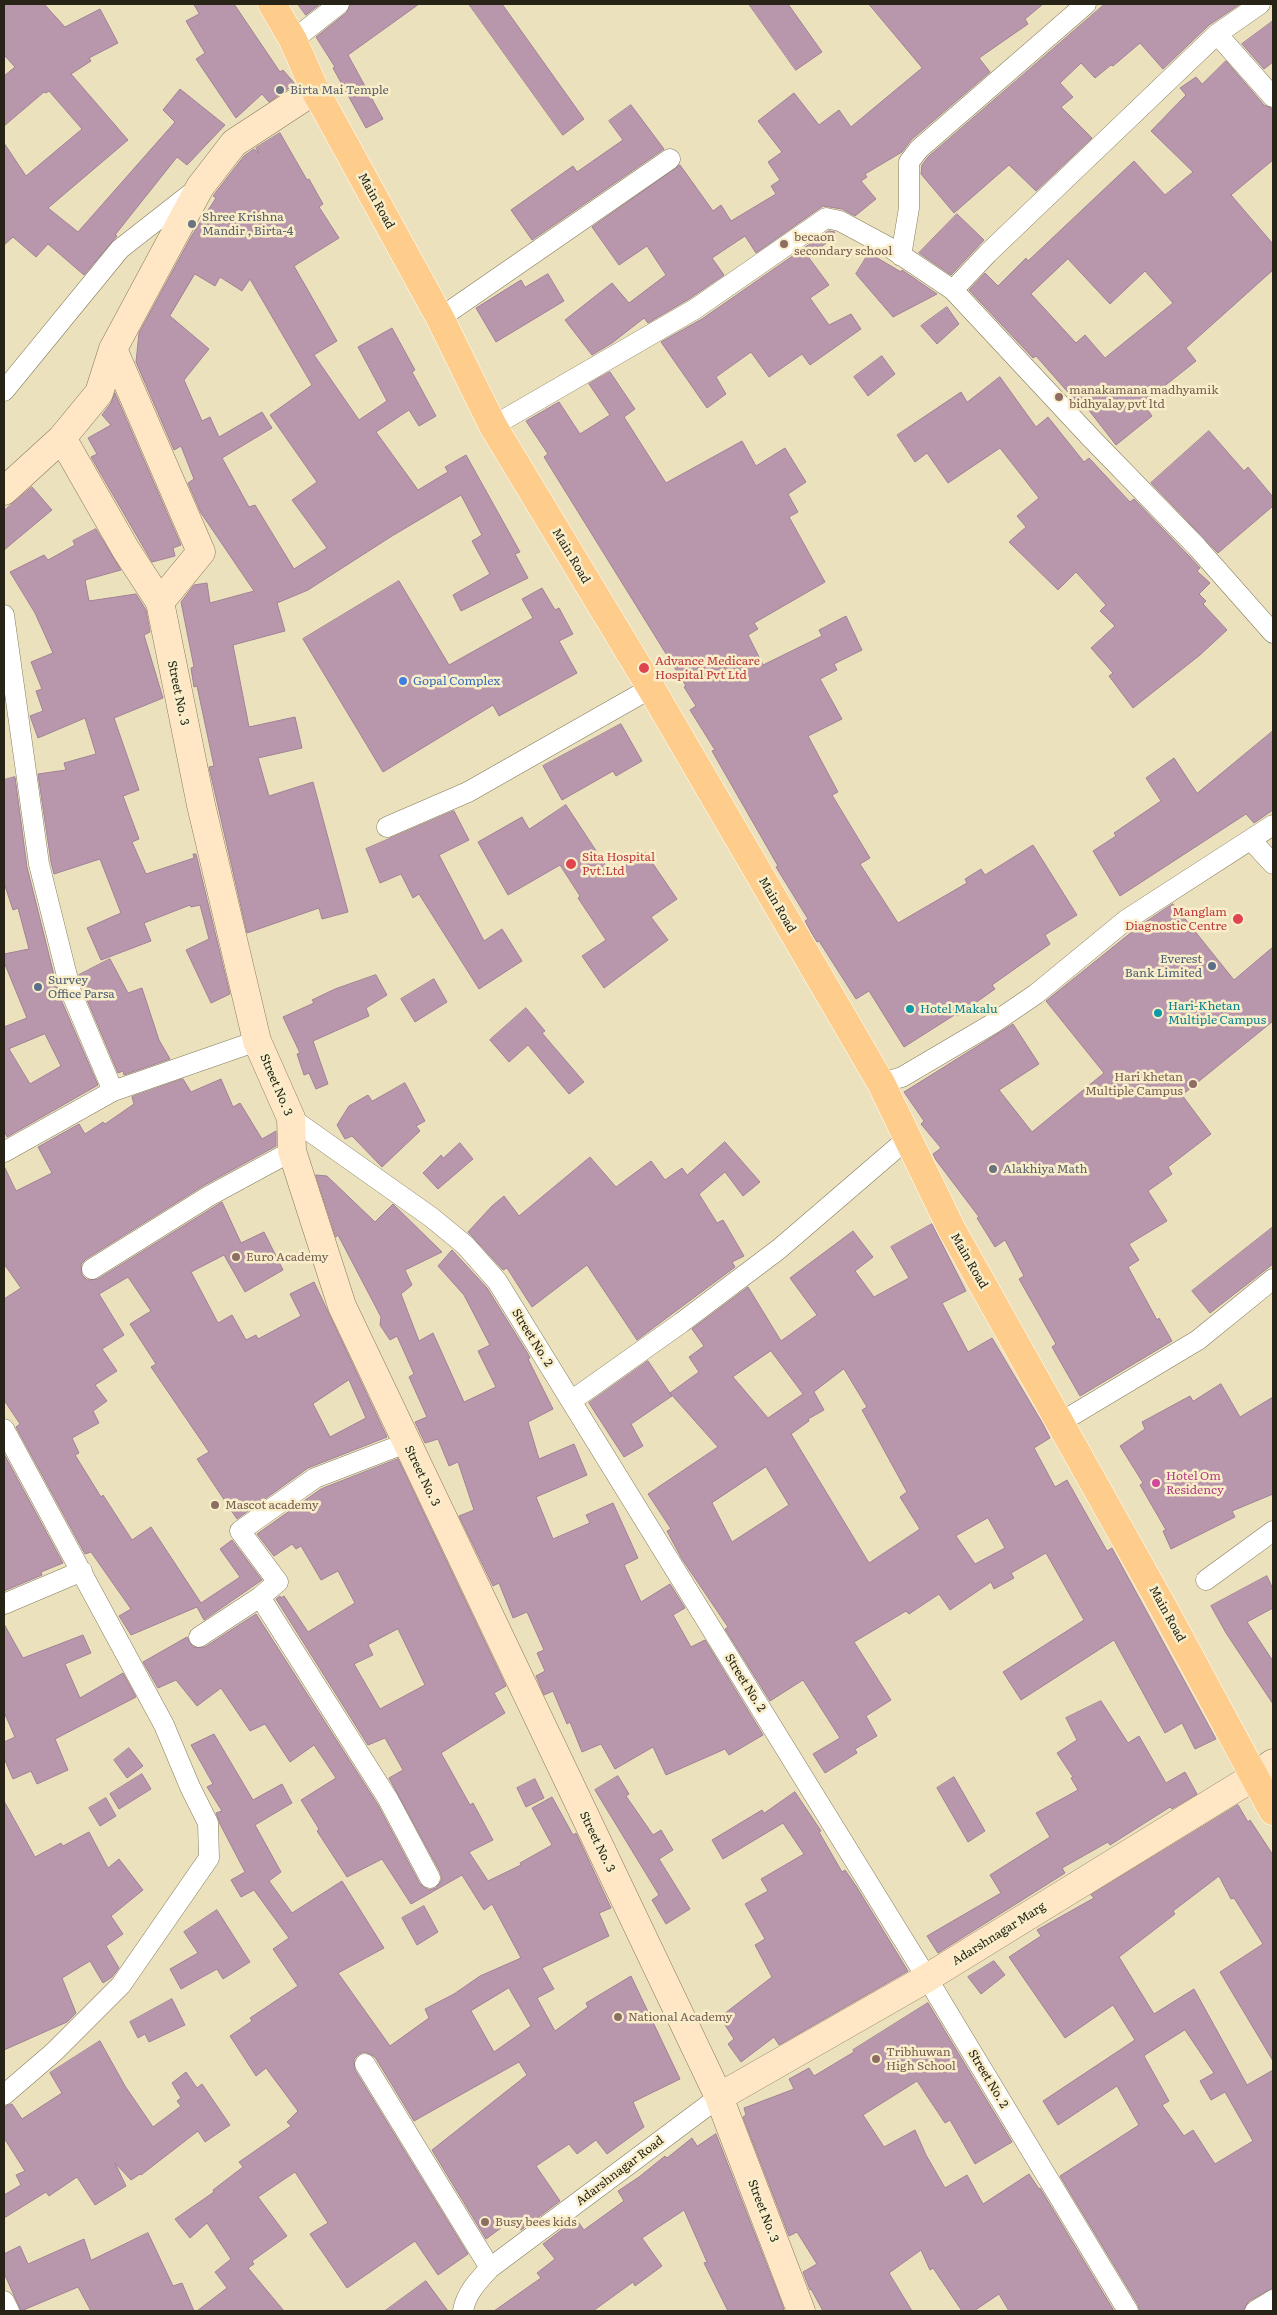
<!DOCTYPE html>
<html>
<head>
<meta charset="utf-8">
<style>
  body { margin:0 }
  #map { position:relative; width:1277px; height:2315px; overflow:hidden; background:#ebe1bd; font-family:Literata,serif }
  canvas { display:block }
  .frame { position:absolute; inset:0; border:5px solid #272316; pointer-events:none }
</style>
</head>
<body>
<div id="map">
<canvas width="1277" height="2315"></canvas>
<div class="frame"></div>
</div>
<script>
const context = document.querySelector('canvas').getContext('2d');
context.lineJoin = 'round';
function paint(path, color) {
  context.fillStyle = color;
  context.fill(path, 'evenodd');
}
function strokePath(path, color, width, dash) {
  context.strokeStyle = color;
  context.lineWidth = width;
  context.lineCap = dash ? 'butt' : 'round';
  context.setLineDash(dash || []);
  context.stroke(path);
}
function label(font, color, halo, rows, align = 'center') {
  context.font = font + ' Literata,serif';
  context.lineWidth = 5;
  context.setLineDash([]);
  context.textBaseline = 'middle';
  context.strokeStyle = halo;
  context.fillStyle = color;
  for (const [text, x, y, turn = 0] of rows) {
    context.save();
    context.translate(x, y);
    context.rotate((+turn || 0) * Math.PI / 180);
    context.textAlign = isNaN(turn) ? turn : align;
    if (halo) context.strokeText(text, 0, 0);
    context.fillText(text, 0, 0);
    context.restore();
  }
}
const building = new Path2D(`
  M4 4H44L65 27 100 9 118 43 89 58 91 61 71 74 128 140 48 208 78 232 175 122 163 110 180 89 225 125 187 165 177 157 115 235 117 236 84 275 48 244 36 257 13 237 4 245V143L26 176 82 129 49 91 46 93 44 92 4 126V76L15 67 4 55Z
  M194 4H234L280 72 283 70 295 84 269 102 262 94 236 118 196 59 205 53 186 21 199 14Z
  M298 4H320L306 15Z
  M351 4H419L348 55 383 119 366 128 333 68 335 67 316 37 346 13Z
  M469 4H502L584 119 563 135Z
  M749 4H788L822 52 796 70Z
  M869 4H1043L1025 19 1028 24 979 58 990 72 911 140 902 152 865 174 867 177 861 181 876 199 855 216 842 209 823 206 756 253 745 236 712 258 724 275 689 299 648 323 644 318 612 343 592 355 565 320 612 283 629 303 666 275 647 246 619 265 592 227 680 165 713 211 721 205 731 221 776 194 771 186 780 180 768 162 782 152 758 121 794 93 819 125 839 110 851 127 922 68Z
  M1105 4H1240L1209 25 1163 69 1140 43 1113 66 1111 65 1095 78 1081 63 1060 83 1073 97 1061 107 1092 138 1036 191 1009 165 954 213 921 174 922 165 928 157Z
  M1273 21V62L1264 69 1242 44Z
  M1226 61 1264 105 1273 109V160L1231 195 1273 244V270L1186 348 1196 361 1143 403 1152 416 1116 445 1084 404 1081 407 1036 356 1033 358 969 290 985 273 998 286 1026 258 1028 261 1134 161 1165 195 1193 172 1151 131 1186 95 1180 88 1196 77 1202 84ZM1068 259 1110 304 1145 271 1173 303 1105 358 1085 335 1076 343 1031 294Z
  M631 105 664 149 532 240 511 210 573 166 577 172 623 140 609 121Z
  M280 133 307 180 309 179 323 204 319 207 339 238 294 266 337 341 314 355 359 420 387 401 358 347 392 328 415 370 412 372 436 416 419 426 409 410 376 432 418 490 448 472 445 467 466 455 520 552 515 554 528 578 461 611 453 595 490 574 472 541 482 535 461 495 392 536 308 590 277 603 285 631 233 645 249 727 295 717 302 748 258 758 264 779 269 796 313 782 348 912 322 919 319 908 247 933 209 767 214 766 197 686 194 687 191 668 194 667 181 602 194 585 207 583 210 603 254 591 201 513 188 483 194 479 181 446 174 450 136 362 139 333 192 235 216 198 213 196 244 156 254 149 259 153 256 148ZM195 274 215 286 220 277 242 291 250 279 312 385 270 415 317 482 292 500 327 548 294 569 255 505 249 507 222 458 272 428 262 412 219 437 210 417 202 421 184 380 209 349 170 316Z
  M957 214 984 240 951 275 919 253Z
  M829 231 835 232 824 240 826 243 809 258 829 285 810 298 829 325 851 314 861 329 810 365 802 354 769 377 751 352 716 377 726 394 707 408 661 342 702 319Z
  M869 253 901 272 902 270 937 294 893 317 856 274Z
  M548 274 564 301 496 342 476 308 521 280 525 287Z
  M947 307 959 324 937 344 921 326Z
  M882 356 895 374 868 396 854 377Z
  M610 372 635 409 624 417 666 483 742 441 756 466 785 448 806 482 788 494 798 512 789 517 825 582 754 623 758 629 748 635 763 665 822 636 819 630 846 616 862 650 834 664 837 670 820 679 842 719 808 736 838 792 832 795 870 858 860 864 898 923 967 883 965 879 981 869 985 875 1033 845 1077 915 1045 935 1050 944 992 985 995 989 957 1016 956 1014 904 1047 869 991 856 999 819 941 817 942 811 932 805 921 808 919 776 867 778 866 712 751 715 750 690 710 696 706 684 687 686 686 544 457 548 454 526 421 559 402 580 434 610 415 589 384Z
  M1000 377 1036 427 1048 417 1084 462 1089 458 1130 502 1134 499 1188 555 1200 568 1197 571 1210 583 1199 594 1206 601 1203 604 1227 630 1200 655 1133 708 1109 676 1113 673 1091 648 1115 626 1100 611 1106 605 1076 572 1058 590 1009 542 1026 527 1017 516 1039 498 1000 448 948 483 927 453 915 462 897 435 961 392 967 402Z
  M115 393 181 545 173 548 175 556 152 562 91 457 97 454 88 438 111 425 102 415 111 403Z
  M1209 431 1244 471 1248 467 1273 497V506L1218 553 1151 483Z
  M32 487 52 510 4 550V511Z
  M96 529 121 570 85 580 89 601 136 594 146 610 150 632 144 635 163 698 114 718 139 790 123 796 139 839 132 842 146 874 194 858 193 854H196L230 994 211 1003 186 950 209 939 200 905 191 907 190 905 144 923 151 941 101 960 87 928 121 913 100 859 54 874 51 862 38 774 66 770 64 763 96 754 85 718 38 738 30 716 43 711 36 691 42 689 31 662 53 653 35 613 10 572 44 555 48 560 75 545 73 541Z
  M399 581 449 665 533 618 522 599 542 588 555 610 559 608 573 634 559 641 577 673 499 716 493 705 383 772 303 639Z
  M621 724 642 761 616 776 613 771 562 800 543 766Z
  M1273 731V810L1254 823 1246 814 1120 896 1093 851 1116 836 1114 833 1161 801 1146 778 1174 758 1197 793Z
  M15 777 27 867 59 995 98 1085 7 1137 4 1130V1027L27 1018 4 962V954L29 949 18 908 13 910 4 883V780ZM45 1034 61 1066 30 1084 9 1049Z
  M566 805 612 875 645 852 677 899 651 917 668 940 604 988 582 956 606 940 578 898 580 896 560 865 508 895 478 842 522 817 529 829Z
  M454 811 469 840 439 855 484 941 502 929 522 961 479 989 419 894 413 898 401 874 380 883 366 849Z
  M1173 904 1234 980 1273 947V1021L1182 1095 1211 1134 1168 1167 1172 1174 1148 1191 1167 1221 1129 1244 1139 1260 1128 1267 1157 1320 1159 1318 1172 1341 1080 1396 1052 1347 1056 1344 1019 1279 1024 1276 1005 1240 995 1247 977 1218 979 1217 936 1160 933 1154 941 1148 921 1124 924 1121 904 1092 1013 1024 1039 1064 999 1090 1032 1132 1104 1073 1046 1001 1138 927Z
  M110 959 128 993 142 988 159 1040 170 1059 124 1075 123 1071 118 1073 82 988 79 975Z
  M376 975 387 995 366 1008 369 1016 313 1041 328 1084 316 1089 309 1073 304 1075 297 1054 300 1053 283 1017 314 1003 312 1000 335 989Z
  M434 979 447 1002 415 1022 401 999Z
  M526 1008 545 1031 542 1033 584 1082 569 1094 528 1045 509 1062 490 1040Z
  M183 1079 191 1092 221 1079 233 1107 240 1103 262 1139 276 1131V1146L203 1186 86 1259 81 1264 82 1275 87 1280 98 1279 222 1202 241 1243 264 1232 283 1270 245 1292 224 1255 191 1272 218 1323 232 1315 246 1340 256 1335 258 1339 301 1316 290 1294 314 1282 387 1437 308 1468 237 1519 197 1459 209 1452 151 1367 156 1364 130 1324 151 1311 128 1277 99 1294 124 1335 102 1349 117 1371 95 1385 107 1401 93 1411 99 1423 72 1438 79 1453 75 1455 101 1497 103 1495 132 1540 151 1527 201 1603 240 1577 220 1549 232 1540 262 1580 204 1620 197 1607 131 1635 119 1616 131 1609 91 1552 85 1554 16 1427 20 1424 4 1400V1299L21 1288 4 1264V1166L16 1191 52 1173 38 1147 79 1124 85 1134 103 1122 105 1124 134 1104 132 1097ZM349 1380 366 1418 330 1437 313 1404Z
  M405 1083 425 1121 416 1126 420 1131 382 1167 352 1136 345 1139 337 1125 349 1106 368 1095 372 1101Z
  M725 1142 760 1182 743 1196 725 1172 699 1194 717 1223 723 1220 744 1256 732 1262 735 1267 637 1340 587 1265 532 1307 507 1268 503 1270 468 1232 492 1206 504 1196 519 1216 590 1157 616 1187 651 1161 665 1180 682 1168 687 1175Z
  M460 1143 473 1159 438 1189 423 1173 441 1155 443 1158Z
  M316 1175 327 1176 375 1222 393 1204 442 1252 405 1270 412 1285 401 1294 419 1341 433 1333 464 1402 496 1387 478 1351 490 1345 464 1295 438 1266 452 1250 487 1288 528 1354 530 1358 528 1359 553 1409 528 1422 539 1459 574 1444 587 1475 536 1497 553 1539 590 1523 586 1515 613 1503 638 1558 624 1565 641 1602 670 1584 685 1608 673 1615 691 1647 705 1640 763 1735 729 1755 725 1749 666 1775 653 1747 615 1769 601 1744 582 1752 570 1722 567 1724 553 1691 544 1695 536 1676 545 1671 537 1653 544 1650 527 1612 513 1618 499 1583 493 1586 459 1516 474 1510 458 1462 449 1466 438 1439 425 1443 415 1422 427 1417 409 1377 414 1374 397 1336 390 1340 380 1325 381 1317 338 1235 336 1237Z
  M932 1224 966 1291 942 1303 968 1352 992 1338 1043 1424 1050 1438 1034 1448 1055 1487 1067 1480 1107 1551 1112 1548 1216 1739 1195 1749 1182 1723 1165 1733 1114 1640 1021 1700 1003 1672 1084 1620 1046 1553 1011 1573 1014 1578 994 1589 991 1582 950 1610 939 1594 909 1614 906 1611 854 1642 891 1700 866 1716 877 1736 855 1749 857 1753 825 1773 813 1754 840 1738 803 1680 770 1701 725 1629 728 1627 682 1559 667 1531 671 1529 648 1494 718 1447 670 1393 699 1372 689 1357 704 1346 692 1329 748 1287 781 1341 817 1315 790 1278 853 1231 873 1257 855 1271 874 1297 909 1278 891 1247ZM771 1351 803 1394 768 1418 733 1377ZM844 1369 867 1407 862 1410 907 1492 900 1497 920 1529 869 1563 791 1434 809 1421 808 1419 824 1410 814 1392ZM766 1467 789 1505 732 1542 712 1503ZM988 1518 1005 1548 975 1564 956 1536Z
  M1273 1227V1264L1210 1313 1192 1291Z
  M648 1361 672 1396 631 1424 643 1446 624 1457 589 1403Z
  M1221 1384 1240 1417 1273 1397V1494L1232 1511 1235 1517 1171 1549 1163 1531 1166 1530 1140 1485 1143 1483 1120 1446 1145 1429 1142 1422 1190 1396 1193 1401Z
  M4 1454 63 1563 41 1572 42 1575 4 1591Z
  M398 1459 506 1686 494 1693 505 1713 441 1753 470 1805 473 1803 493 1840 469 1852 488 1881 521 1865 520 1863 552 1845 532 1808 552 1797 573 1835 576 1833 611 1908 599 1913 609 1936 542 1968 554 1989 537 1998 555 2031 588 2007 586 2003 631 1976 680 2079 633 2102 644 2127 607 2154 596 2140 577 2154 569 2144 536 2166 560 2201 521 2230 513 2219 486 2239 432 2150 527 2075 519 2062 414 2121 375 2057 365 2052 359 2054 354 2059 355 2070 468 2254 438 2275 415 2241 347 2288 310 2234 328 2223 295 2172 258 2197 287 2236 252 2261 254 2264 248 2268 284 2311H197L227 2288 215 2272 231 2259 207 2223 190 2238 175 2219 214 2192 213 2190 243 2167 239 2162 291 2126 287 2122 298 2111 266 2068 256 2076 230 2036 252 2021 250 2018 298 1986 273 1949 289 1938 254 1890 241 1897 231 1880 245 1872 220 1824 216 1813 222 1811 207 1787 213 1784 191 1745 214 1734 253 1800 282 1784 292 1803 255 1825 281 1872 269 1881 292 1913 342 1881 384 1948 338 1973 390 2046 429 2018 425 2009 454 1994 480 1976 521 1958 492 1904 484 1910 462 1875 411 1904 382 1859 347 1877 317 1831 319 1829 301 1800 336 1778 314 1745 290 1762 265 1724 250 1731 221 1688 197 1706 176 1680 158 1688 143 1662 187 1637 193 1647H205L256 1614 378 1805 420 1884 429 1890 436 1888 442 1879 440 1872 389 1778 403 1770 385 1738 368 1745 276 1599 280 1596 281 1598 284 1596 308 1632 355 1603 338 1571 321 1580 301 1546 296 1549 292 1544 274 1556 257 1534 321 1489ZM398 1629 425 1685 380 1709 354 1664 373 1655 368 1645ZM509 1988 531 2026 494 2052 471 2011Z
  M1267 1576 1273 1589V1608L1247 1622 1273 1661V1704L1226 1633 1211 1606Z
  M4 1624 23 1658 83 1635 91 1653 65 1664 80 1698 123 1673 136 1697 55 1739 68 1770 37 1784 31 1771 13 1779 4 1758V1742L15 1737 4 1712Z
  M1101 1701 1128 1743 1139 1736 1166 1783 1185 1772 1197 1794 1172 1809 1170 1807 1110 1845 1108 1842 1062 1868 1065 1873 938 1953 927 1936 1001 1893 990 1875 1050 1837 1036 1813 1078 1790 1071 1778 1073 1777 1057 1753 1077 1740 1066 1718Z
  M129 1748 143 1766 127 1778 114 1760Z
  M142 1774 151 1789 119 1809 110 1794Z
  M618 1776 629 1794 626 1796 653 1835 661 1830 673 1850 659 1859 690 1909 666 1924 652 1900 659 1895 595 1790Z
  M954 1777 985 1831 968 1842 937 1788Z
  M535 1779 544 1798 526 1807 517 1788Z
  M795 1792 821 1831 819 1832 842 1872 845 1870 856 1886 908 1971 779 2045 774 2037 741 2062 728 2044 734 2039 720 2017 772 1977 755 1945 765 1939 745 1904 768 1891 761 1879 804 1854 783 1823 723 1859 712 1840 762 1810 764 1813Z
  M106 1798 116 1816 100 1826 89 1808Z
  M4 1801 35 1857 61 1843 63 1846 89 1832 108 1868 119 1859 143 1890 111 1916 123 1934 106 1946 119 1968 112 1977 103 1983 90 1961 62 1978 76 2013 67 2022 4 2050Z
  M1238 1805 1248 1822 1250 1820 1273 1855V2061L1220 1972 1263 1944 1234 1898 1231 1899 1219 1876 1173 1911 1175 1914 1119 1957 1154 2014 1194 1989 1247 2085 1273 2070V2288L1249 2301 1243 2311H1140L1138 2305 1060 2176 1139 2125 1117 2086 1058 2125 1043 2101 1135 2040 1113 2005 1065 2038 1009 1957 1041 1936 1037 1930 1094 1898 1091 1895ZM1185 2030 1214 2073 1200 2081 1211 2100 1225 2092 1253 2141 1215 2164 1193 2130 1184 2136 1162 2105 1169 2101 1144 2056Z
  M424 1906 438 1932 417 1945 402 1918Z
  M217 1910 250 1962 223 1979 217 1969 181 1989 170 1969 198 1953 184 1932Z
  M994 1961 1005 1975 981 1994 968 1977Z
  M172 1999 185 2025 149 2042 145 2034 138 2038 130 2022Z
  M928 2003 1012 2142 975 2164 950 2120 945 2123 917 2081 863 2115 884 2147 915 2130 926 2155 945 2188 967 2175 983 2204 1029 2174 1039 2189 1040 2188 1114 2311H1009L999 2294 974 2311H962L933 2268 930 2270 921 2250 889 2273 912 2311H823L811 2289 810 2290 803 2272 817 2264 797 2232 789 2236 743 2117 746 2115 744 2108 794 2089 789 2079 809 2068 814 2076 854 2052 853 2050Z
  M100 2041 125 2086 153 2127 181 2106 177 2101 181 2098 172 2083 186 2072 197 2088 202 2084 230 2125 205 2142 198 2131 141 2175 140 2174 131 2180 115 2163 126 2186 95 2205 77 2177 49 2196 46 2192 4 2218V2195L21 2185 16 2175 25 2171 4 2138V2107L12 2104 22 2119 62 2093 50 2073Z
  M716 2134 784 2309 781 2311H728L704 2263 707 2262 684 2210 642 2238 662 2266 635 2286 633 2282 593 2311H494L541 2278 537 2273 555 2259 543 2244 576 2219 584 2230 624 2201 618 2191 639 2177 665 2156 667 2158 692 2138 697 2146Z
  M148 2233 173 2286 182 2283 194 2311H91L78 2287 21 2311 4 2273V2254L20 2246 28 2264 84 2239 91 2260Z
  M426 2281 448 2311H385Z`);
const street = new Path2D(`
  M1217 34 1273 97
  M293 40 339 4
  M901 256 909 208V162L919 149 1086 4
  M953 290 988 253 1217 34 1260 4
  M440 318 670 159
  M4 391 120 249 194 191
  M493 426 695 309 826 218 840 221 892 249 953 290 1090 437 1197 547 1273 633
  M4 615 39 864 71 992 113 1091
  M387 827 468 792 651 688
  M1251 840 1273 864
  M881 1083 902 1077 992 1024 1036 994 1126 920 1273 825
  M291 1118 431 1217 465 1245 497 1281 927 1978 1128 2311
  M4 1152 113 1091 257 1041
  M92 1269 209 1196 292 1151
  M571 1401 681 1323 779 1249 907 1139
  M1061 1422 1198 1340 1273 1279
  M4 1429 164 1725 190 1787 208 1823 209 1858 121 1985 54 2052 4 2095
  M1206 1580 1273 1531
  M260 1597 388 1799 430 1878
  M4 1604 82 1571
  M199 1637 260 1597 278 1582 240 1531 315 1478 406 1443
  M365 2064 490 2268
  M4 2301 9 2311
  M463 2311C466 2293 478 2281 490 2268L719 2097
  M1255 2311 1273 2300`);
const secondary = new Path2D(`
  M113 349 201 552 160 602 201 805 257 1041 291 1118 292 1151 342 1306 719 2097 801 2311
  M62 438 126 550 160 602
  M4 491 62 438 99 393 113 349 200 187 234 143 315 90
  M719 2097 927 1978 1255 1776 1273 1763`);
const primary = new Path2D(`
  M272 4 293 40 315 90 440 318 493 426 651 688 881 1083 951 1228 1163 1607 1273 1811`);
const markers = [
  [280,90,5,"#6b7280"],
  [192,224,5,"#6b7280"],
  [784,244,5,"#8d6e63"],
  [1059,397,5,"#8d6e63"],
  [644,668,6,"#e0444e"],
  [403,681,5,"#3f7fe0"],
  [571,864,6,"#e0444e"],
  [1238,919,6,"#e0444e"],
  [1212,966,5,"#5c6f8a"],
  [38,987,5,"#5c6f8a"],
  [910,1009,5,"#0f9aa8"],
  [1158,1013,5,"#0f9aa8"],
  [1193,1084,5,"#8d6e63"],
  [993,1169,5,"#6b7280"],
  [236,1257,5,"#8d6e63"],
  [1156,1483,5,"#d1479c"],
  [215,1505,5,"#8d6e63"],
  [618,2017,5,"#8d6e63"],
  [876,2059,5,"#8d6e63"],
  [485,2222,5,"#8d6e63"]
];
const worshipNames = [
  ["Birta Mai Temple",290,90],
  ["Shree Krishna",202,217],
  ["Mandir , Birta-4",202,231],
  ["Alakhiya Math",1003,1169]
];
const streetNames = [
  ["Main Road",376,201,61],
  ["Main Road",571,556,59],
  ["Street No. 3",178,693,78],
  ["Main Road",777,905,60],
  ["Street No. 3",276,1085,67],
  ["Main Road",969,1261,60],
  ["Street No. 2",532,1338,58],
  ["Street No. 3",422,1476,64],
  ["Main Road",1167,1614,61],
  ["Street No. 2",745,1683,58],
  ["Street No. 3",597,1842,64],
  ["Adarshnagar Marg",999,1934,-32],
  ["Street No. 2",988,2079,59],
  ["Adarshnagar Road",620,2171,-37],
  ["Street No. 3",763,2211,69]
];
const educationNames = [
  ["becaon",794,237],
  ["secondary school",794,251],
  ["manakamana madhyamik",1069,390],
  ["bidhyalay pvt ltd",1069,404],
  ["Hari khetan",1183,1077,"right"],
  ["Multiple Campus",1183,1091,"right"],
  ["Euro Academy",246,1257],
  ["Mascot academy",225,1505],
  ["National Academy",628,2017],
  ["Tribhuwan",886,2052],
  ["High School",886,2066],
  ["Busy bees kids",495,2222]
];
const healthNames = [
  ["Advance Medicare",655,661],
  ["Hospital Pvt Ltd",655,675],
  ["Sita Hospital",582,857],
  ["Pvt.Ltd",582,871],
  ["Manglam",1227,912,"right"],
  ["Diagnostic Centre",1227,926,"right"]
];
const shopNames = [
  ["Gopal Complex",413,681]
];
const serviceNames = [
  ["Everest",1202,959],
  ["Bank Limited",1202,973],
  ["Survey",48,980,"left"],
  ["Office Parsa",48,994,"left"]
];
const cultureNames = [
  ["Hari-Khetan",1168,1006],
  ["Multiple Campus",1168,1020],
  ["Hotel Makalu",920,1009]
];
const hotelNames = [
  ["Hotel Om",1166,1476],
  ["Residency",1166,1490]
];
paint(building, '#b897ac');
strokePath(building, '#a18296', 1);
strokePath(street, '#847a5a', 21);
strokePath(secondary, '#847a5a', 29);
strokePath(primary, '#fff', 29);
strokePath(street, '#fff', 20);
strokePath(secondary, '#ffe6c5', 28);
strokePath(primary, '#fecc8b', 28);
for (const [x, y, r, color] of markers) {
  const dot = new Path2D();
  dot.arc(x, y, r, 0, 2 * Math.PI);
  context.fillStyle = color;
  context.fill(dot);
  strokePath(dot, '#f9eeca', 2);
}
label('12px', '#5b616d', '#f9eeca', worshipNames, 'left');
label('12px', '#272316', '#f9eeca', streetNames);
label('12px', '#785e54', '#f9eeca', educationNames, 'left');
label('12px', '#be3a42', '#f9eeca', healthNames, 'left');
label('12px', '#366cbe', '#f9eeca', shopNames, 'left');
label('12px', '#4e5e75', '#f9eeca', serviceNames, 'right');
label('12px', '#0d838f', '#f9eeca', cultureNames, 'left');
label('12px', '#b23c85', '#f9eeca', hotelNames, 'left');
</script>
</body>
</html>
